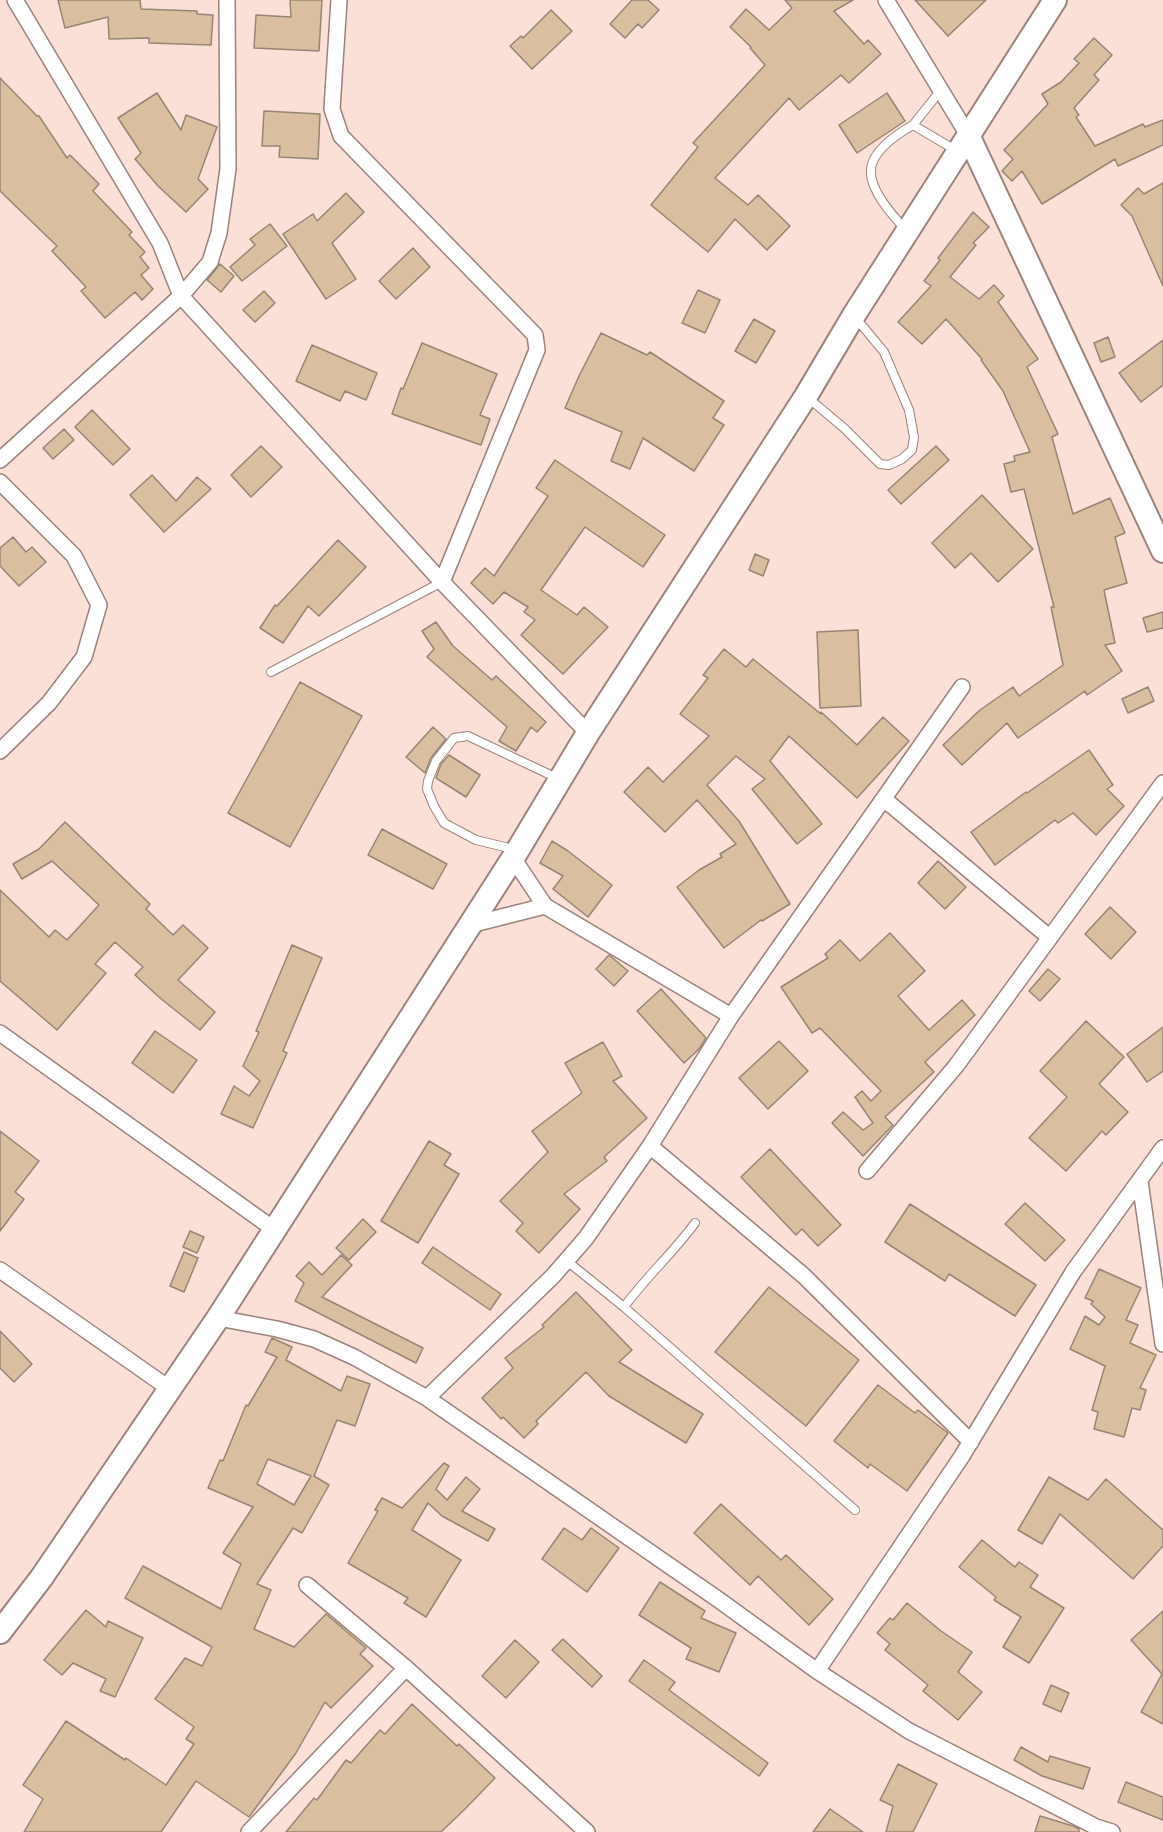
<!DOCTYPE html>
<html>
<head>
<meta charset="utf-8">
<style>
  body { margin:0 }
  canvas { display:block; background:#fbe0d7 }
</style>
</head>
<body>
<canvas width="1163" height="1832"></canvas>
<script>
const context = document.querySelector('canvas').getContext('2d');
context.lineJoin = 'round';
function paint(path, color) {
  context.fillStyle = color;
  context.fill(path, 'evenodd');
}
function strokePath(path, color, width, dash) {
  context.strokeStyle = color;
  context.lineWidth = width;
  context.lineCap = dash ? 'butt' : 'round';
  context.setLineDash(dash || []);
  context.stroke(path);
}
const building = new Path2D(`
  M58 0H140L141 9 197 11V14L213 15 211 45 149 43V38L109 39 108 17 65 28Z
  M290 0H322L319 51 254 48 256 15 291 17Z
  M632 0H648L659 10 642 28 638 24 625 38 610 24Z
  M785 0H853L834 11 864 44 868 40 881 54 849 83 841 75 799 110 789 98 715 178 748 205 758 195 790 226 767 250 735 219 708 252 651 205 698 147 693 143 765 65 750 48 751 47 730 27 746 9 769 30 792 8Z
  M915 0H986L948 36Z
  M551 10 572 31 532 69 510 46 521 36 523 38Z
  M1094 38 1112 55 1094 75 1099 80 1074 108 1079 115 1076 117 1095 146 1143 124 1145 127 1163 120V145L1118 166 1115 159 1042 204 1022 171 1012 181 1002 171 1013 159 1004 150 1048 104 1042 94 1061 82 1079 63 1074 59Z
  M0 78 37 116H39L67 158 70 155 99 184 93 191 132 232 129 235 145 252 140 257 149 268 141 275 153 289 142 300 135 292 105 318 81 291 86 287 52 251 57 246 0 191Z
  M157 93 181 130 186 115 217 127 198 179 208 189 186 212 158 186 135 159 141 153 118 118Z
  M887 93 905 121 857 153 839 125Z
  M264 111 320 114 318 159 279 157 280 146H262Z
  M1163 183V286L1132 216 1121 205 1138 188 1144 194Z
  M346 193 364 212 332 243 356 279 326 299 283 234 313 214 317 221Z
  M973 212 989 227 973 243 976 245 950 277 979 299 994 285 1004 296 998 302 1038 359 1027 367 1058 434 1052 437 1073 514 1110 498 1125 533 1115 537 1127 583 1104 590 1115 643 1105 645 1122 671 1087 695 1085 691 1018 738 1007 723 962 765 943 745 980 710 1013 687 1019 696 1063 665 1051 607H1054L1024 489 1011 492 1004 464 1015 461 1014 456 1030 452 1003 391 981 360 982 359 946 319 922 344 898 322 931 286 924 281 940 260 938 258Z
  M270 224 287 246 242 281 230 267 255 245 250 239Z
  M413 248 430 267 396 299 379 281Z
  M220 264 234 276 221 292 207 280Z
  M698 290 720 300 705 333 682 323Z
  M264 291 275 303 255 322 243 310Z
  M754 319 775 331 756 363 735 351Z
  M601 333 647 355 650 352 724 401 713 418 724 425 694 471 643 438 630 469 611 461 622 432 565 408 579 376Z
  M1108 337 1115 357 1101 362 1094 343Z
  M1163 340V385L1141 402 1119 373Z
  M422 343 497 374 480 415 490 419 481 445 392 414 401 388 403 389Z
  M312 345 377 373 366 400 345 391 340 401 296 381Z
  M92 410 130 449 113 465 75 427Z
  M64 429 74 440 53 459 43 448Z
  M261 446 282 467 251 497 231 475Z
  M936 446 949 460 901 504 888 490Z
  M555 460 665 535 643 567 585 527 541 590 577 615 584 607 608 627 563 674 521 635 535 620 524 612 528 607 504 592 493 604 471 583 485 568 494 576 548 496 536 488Z
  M152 475 176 501 197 477 211 489 164 532 130 495Z
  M982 495 1033 549 998 582 971 553 955 568 932 543Z
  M13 537 26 552 32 547 46 562 19 586 0 566V548Z
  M338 540 366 567 319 616 308 606 283 643 260 628 275 605 277 606Z
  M755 554 769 560 763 576 749 570Z
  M1163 612V628L1147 632 1143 618Z
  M436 622 453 646 492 680 496 676 546 722 537 732 531 727 516 751 499 741 507 727 427 657 434 649 422 631Z
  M858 630 861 706 820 708 817 632Z
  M724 649 746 667 753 659 821 714V712L857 745 883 717 909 741 857 798 789 736 770 761 822 824 797 844 752 789 765 779 736 756 707 785 739 821 790 904 762 921 761 920 724 948 677 887 699 870 722 857 720 854 736 844 697 800 665 832 624 792 648 767 663 782 709 736 680 714 708 678 703 675Z
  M300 682 362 716 290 847 228 813Z
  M1148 687 1154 701 1128 713 1122 699Z
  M433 727 446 739 431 758 425 773 406 757Z
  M1089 750 1113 785 1107 789 1124 806 1096 835 1073 813 1058 823 1055 820 995 865 971 832 1026 792 1027 793Z
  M449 755 480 775 466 797 436 778 441 764Z
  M65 822 150 904 146 909 173 935 183 925 208 948 178 980 215 1012 200 1030 160 998 135 975 143 967 115 942 95 964 106 973 57 1030 0 981V890L49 937 55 930 67 940 99 905 52 861 22 879 13 864 39 849Z
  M382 829 447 864 433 889 368 855Z
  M552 841 568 851 612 885 588 917 553 889 563 876 540 863Z
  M938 861 966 887 945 909 918 883Z
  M1110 907 1136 932 1111 959 1085 934Z
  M890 933 925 971 898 996 929 1030 962 1000 975 1015 925 1062 934 1072 885 1117 893 1125 863 1156 832 1123 843 1112 863 1130 873 1123 855 1097 862 1091 871 1101 881 1091 820 1028 812 1033 781 987 828 958 825 954 840 940 860 961Z
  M292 945 322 958 283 1051 287 1053 253 1128 221 1114 234 1086 249 1096 260 1081 243 1066 259 1032 256 1031Z
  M609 955 628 971 614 986 596 969Z
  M1048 969 1060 979 1040 1001 1029 991Z
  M661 989 706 1038 699 1049 684 1063 637 1011Z
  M1086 1021 1124 1057 1099 1084 1128 1112 1106 1135 1102 1131 1066 1171 1029 1138 1067 1097 1040 1071Z
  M1163 1027V1071L1147 1082 1127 1054Z
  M155 1031 197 1060 173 1093 132 1063Z
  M779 1041 808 1071 768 1109 739 1078Z
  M603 1042 622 1076 613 1081 647 1118 604 1157 607 1161 564 1194 580 1209 539 1253 516 1231 523 1223 500 1201 548 1152 532 1131 582 1093 565 1063Z
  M0 1131 39 1161 15 1192 24 1199 0 1231Z
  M429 1141 451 1154 444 1165 459 1174 418 1243 381 1221Z
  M770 1149 841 1225 818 1246 802 1229 796 1235 741 1177Z
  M1025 1203 1065 1240 1045 1261 1005 1224Z
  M910 1204 1036 1285 1015 1316 949 1274 945 1281 885 1242Z
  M363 1219 376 1232 349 1260 336 1248Z
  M190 1231 204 1237 197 1253 183 1247Z
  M433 1247 501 1294 490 1310 422 1263Z
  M184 1252 198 1258 184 1292 170 1286Z
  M341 1255 352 1265 322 1297 423 1348 416 1363 295 1301 304 1283 296 1276 309 1262 322 1275Z
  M1099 1269 1141 1288 1126 1320 1138 1325 1130 1343 1156 1355 1140 1388 1146 1390 1140 1410 1132 1408 1124 1437 1094 1429 1098 1412 1092 1410 1105 1366 1070 1349 1085 1316 1099 1325 1105 1317 1091 1304 1093 1301 1085 1298Z
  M769 1287 859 1360 806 1426 715 1352Z
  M576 1292 632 1350 619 1362 703 1414 686 1443 609 1396 586 1372 536 1421 538 1424 524 1438 503 1417 501 1419 482 1398 513 1368 505 1358 544 1327 542 1325Z
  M0 1331 32 1364 14 1382 0 1368Z
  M272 1338 292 1347 286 1360 341 1391 347 1376 370 1384 355 1426 337 1420 314 1476 329 1485 302 1533 293 1528 257 1584 271 1590 254 1629 294 1647 326 1614 366 1648 360 1654 373 1666 331 1708 325 1702 296 1753 249 1817 196 1781 161 1832H24L43 1799 23 1785 66 1721 125 1760 126 1758 166 1785 194 1744 186 1739 194 1727 155 1699 185 1658 202 1666 212 1647 125 1598 143 1566 221 1609 241 1564 223 1553 253 1507 208 1488 220 1460 223 1461 246 1405 248 1406 277 1357 265 1352ZM268 1459 311 1476 294 1505 257 1484Z
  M878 1385 915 1413 918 1410 948 1433 907 1491 870 1464 868 1468 834 1441Z
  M444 1463 449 1466 436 1489 447 1500 466 1477 480 1489 462 1511 495 1529 488 1541 442 1516 428 1503 412 1530 461 1560 426 1617 404 1603 408 1598 348 1563 378 1511 375 1510 382 1498 402 1508Z
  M1049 1477 1088 1500 1106 1479 1163 1530V1546L1133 1579 1060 1514 1042 1544 1018 1530Z
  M721 1504 781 1560 786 1555 833 1599 809 1625 758 1576 750 1585 694 1533Z
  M564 1528 582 1540 591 1528 619 1548 587 1592 542 1559Z
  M982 1540 1015 1567 1019 1562 1038 1575 1030 1587 1064 1608 1029 1663 1003 1647 1021 1617 994 1600 996 1597 959 1567Z
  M660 1582 705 1611 701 1618 736 1633 719 1672 686 1659 691 1648 639 1615Z
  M907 1603 941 1631 972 1652 958 1672 982 1692 958 1720 923 1691 928 1685 885 1650 890 1644 877 1633 890 1618 893 1620Z
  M86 1610 106 1627 108 1621 143 1638 115 1697 100 1691 106 1679 73 1663 62 1675 44 1660Z
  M1163 1611V1724L1141 1712 1162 1674 1131 1640Z
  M563 1639 602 1676 592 1687 552 1650Z
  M515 1640 539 1662 506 1698 482 1676Z
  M644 1660 675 1682 669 1690 768 1763 759 1776 629 1681Z
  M1051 1685 1069 1693 1061 1712 1043 1704Z
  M412 1704 457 1746 459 1744 495 1778 464 1810 441 1832H286L314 1798 317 1800 346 1760 351 1763 380 1730 385 1734Z
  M1021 1747 1048 1762 1050 1756 1090 1768 1083 1789 1042 1776 1014 1760Z
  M898 1764 937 1784 913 1832H886L893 1806 880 1800Z
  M1126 1782 1163 1797V1820L1118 1802Z
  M830 1809 863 1832H813Z
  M1040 1816 1073 1826 1079 1829V1832H1035Z`);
const lane = new Path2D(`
  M913 125 941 90
  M906 230C893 216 865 186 872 164 877 148 899 133 913 125L957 151
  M807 397 844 428 880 464 889 465 902 459 912 450 914 437 909 410 884 352 855 317
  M271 672 442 582
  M513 849 476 840 444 823 434 806 427 789 428 781 436 761 454 738 468 736 557 778
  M567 1261 624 1307 855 1510
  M624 1307C646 1277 673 1253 695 1223`);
const street = new Path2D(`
  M15 0 160 243 181 296 442 582 588 733
  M339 0 332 109 341 136 535 335 537 350 442 582
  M886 0 968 135
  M0 460 181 296 210 262 219 233 228 169 227 0
  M0 482 74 556 99 605 84 657 49 703 0 751
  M884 799 1049 937
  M513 858 545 906
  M470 925 545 906 731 1016
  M0 1033 275 1230
  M650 1146 804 1276 971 1442
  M867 1171 956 1066 1163 783
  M1140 1181 1163 1344
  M0 1270 170 1389
  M218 1318 277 1329 314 1339 354 1357 427 1398 719 1600 817 1671 909 1731 1096 1827 1112 1832
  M427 1398 553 1276 586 1238 650 1146 731 1016 962 687
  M307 1585 406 1668 587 1832
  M817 1671 962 1456 1073 1272 1163 1148
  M249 1832 406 1668`);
const secondary = new Path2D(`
  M968 135 1163 551
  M0 1632 42 1577 218 1318 513 858 588 733 806 396 854 315 1055 0`);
paint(building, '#d9bf9f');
strokePath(building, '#958674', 1.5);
strokePath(lane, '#9b837b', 10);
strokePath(street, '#9b837b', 18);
strokePath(secondary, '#9b837b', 26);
strokePath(lane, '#fff', 8);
strokePath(street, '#fff', 15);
strokePath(secondary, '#fff', 22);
</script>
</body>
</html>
